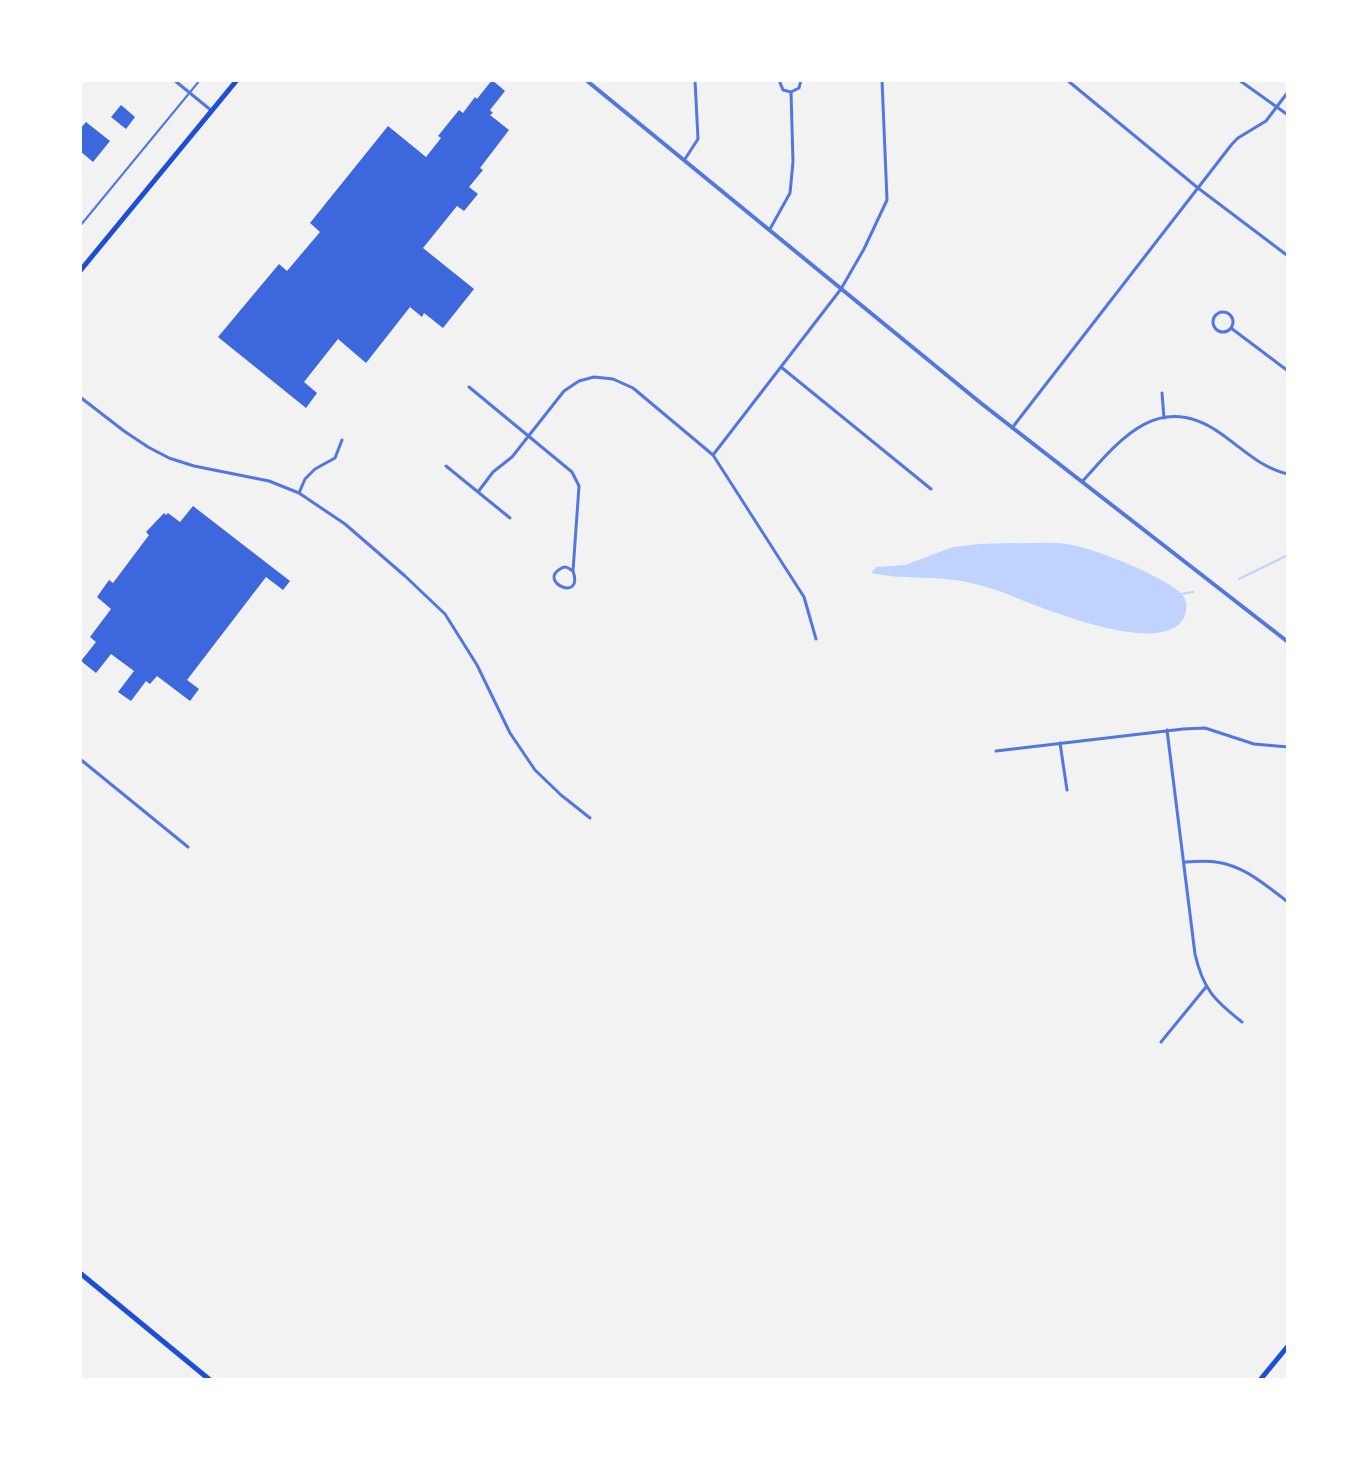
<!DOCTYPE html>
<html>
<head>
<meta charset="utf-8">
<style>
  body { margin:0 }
  #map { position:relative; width:1368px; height:1460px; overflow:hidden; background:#f2f2f2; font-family:"Work Sans",sans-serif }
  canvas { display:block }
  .frame { position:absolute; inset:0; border:82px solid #fff; pointer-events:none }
</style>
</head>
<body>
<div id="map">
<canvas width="1368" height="1460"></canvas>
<div class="frame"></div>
</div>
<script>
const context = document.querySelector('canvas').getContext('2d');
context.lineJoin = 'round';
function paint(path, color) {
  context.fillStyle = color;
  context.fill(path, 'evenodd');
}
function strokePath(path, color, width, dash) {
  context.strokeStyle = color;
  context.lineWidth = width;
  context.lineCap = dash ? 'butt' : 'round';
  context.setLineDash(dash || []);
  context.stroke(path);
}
const water = new Path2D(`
  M1011 543C1031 544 1052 541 1072 545 1096 549 1165 577 1182 594 1186 599 1187 606 1186 611 1175 666 1032 604 1002 592 991 588 979 585 967 582 935 575 902 580 871 573L876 567 905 565 953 547 979 544Z`);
const stream = new Path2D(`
  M1239 579 1288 555
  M1181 594 1193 592`);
const building = new Path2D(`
  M492 80 505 91 490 110 493 113 490 115 509 130 480 168 483 170 469 187 478 194 464 211 457 206 423 248 474 289 443 328 424 313 422 317 410 307 366 363 338 339 304 382 317 393 306 408 218 337 279 264 287 271 320 232 310 223 388 126 426 157 441 138 438 136 459 110 463 113 475 97 477 99Z
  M121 105 135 117 126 129 111 117Z
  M86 122 110 141 93 162 80 151V129Z
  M193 506 290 581 283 590 266 577 187 680 199 689 190 701 157 676 150 684 146 681 131 701 118 692 134 671 111 654 96 673 81 661 96 642 90 637 111 609 97 597 109 580 113 583 149 535 146 532 164 513 166 515 168 513 180 522Z`);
const service = new Path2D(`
  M80 226 200 80`);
const minor = new Path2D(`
  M174 80 212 111
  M779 80 783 90 791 92 799 88 801 80
  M1067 80 1198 188 1288 256
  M1239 80 1288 115
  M685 159 698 139 695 80
  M770 229 790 193 793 162 791 92
  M1213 322a10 10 0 1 1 20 0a10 10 0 1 1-20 0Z
  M1231 328 1288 371
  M781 367 931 489
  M469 387 572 472 579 486 573 571C584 603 538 582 560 569 566 565 568 568 573 571
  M1162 393 1164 418
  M80 397 124 431 148 447 169 458 194 466 269 481 299 493 345 524 405 576 445 614 477 665 510 733 535 770 561 795 590 818
  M1012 428 1232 144 1238 138 1266 121 1288 92
  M713 455 841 289 864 249 887 200 882 80
  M446 466 510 518
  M1082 482C1120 439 1159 390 1220 433 1243 449 1261 468 1288 474
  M478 492 493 472 512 457 564 391 579 381 594 377 613 379 633 388 713 455 804 597 816 639
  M299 493 305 479 315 469 335 458 342 440
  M1167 730 1195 954C1203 989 1214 1000 1242 1022
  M1060 743 1067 790
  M996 751 1183 729 1205 728 1254 744 1288 747
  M80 759 188 847
  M1184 862C1194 862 1205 860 1216 862 1245 866 1265 885 1288 902
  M1161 1042 1206 987`);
const tertiary = new Path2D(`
  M586 80 982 404 1288 642`);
const secondary = new Path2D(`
  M80 1273 210 1380
  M1260 1380 1288 1346`);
const primary = new Path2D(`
  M80 271 237 80`);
paint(water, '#bfd3fe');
strokePath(stream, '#bfd3fe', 2);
paint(building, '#3d67dc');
strokePath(service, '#5277de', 2);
strokePath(minor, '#5277de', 3);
strokePath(tertiary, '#5277de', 4);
strokePath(secondary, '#1d4ed8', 5);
strokePath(primary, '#1d4ed8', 5);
</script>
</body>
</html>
